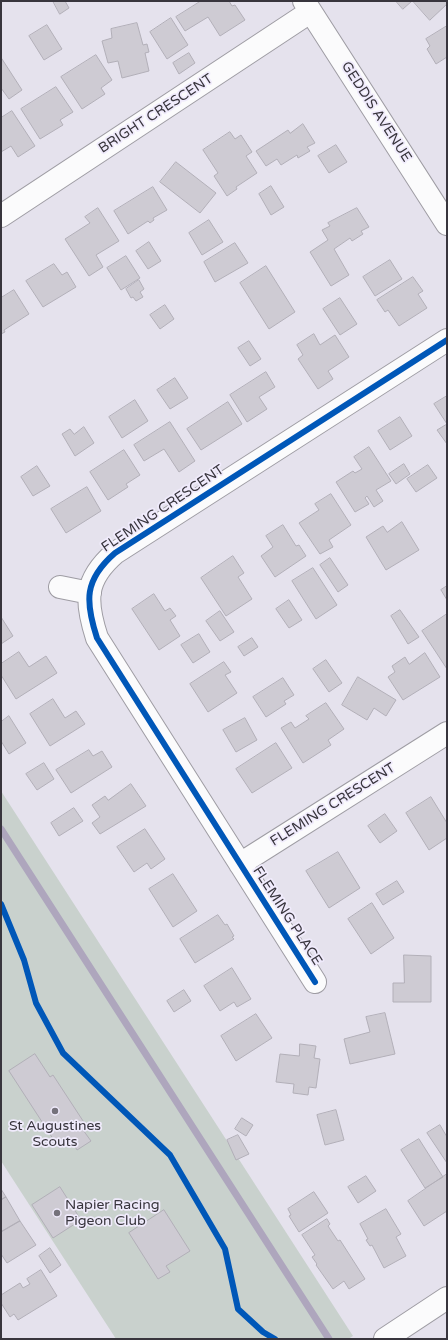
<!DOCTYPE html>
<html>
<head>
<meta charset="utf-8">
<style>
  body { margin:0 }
  #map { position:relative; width:448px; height:1340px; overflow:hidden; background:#e5e2ed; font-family:"Varela Round",sans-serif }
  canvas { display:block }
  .frame { position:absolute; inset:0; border:2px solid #38353d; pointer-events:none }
</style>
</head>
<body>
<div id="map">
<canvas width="448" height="1340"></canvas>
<div class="frame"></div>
</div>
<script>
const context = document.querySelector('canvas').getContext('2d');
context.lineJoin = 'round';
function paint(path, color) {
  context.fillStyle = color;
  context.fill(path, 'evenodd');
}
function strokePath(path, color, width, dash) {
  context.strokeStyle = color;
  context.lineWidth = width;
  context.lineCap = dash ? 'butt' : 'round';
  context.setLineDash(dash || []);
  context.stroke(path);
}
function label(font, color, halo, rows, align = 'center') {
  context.font = font + ' "Varela Round",sans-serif';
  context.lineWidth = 3.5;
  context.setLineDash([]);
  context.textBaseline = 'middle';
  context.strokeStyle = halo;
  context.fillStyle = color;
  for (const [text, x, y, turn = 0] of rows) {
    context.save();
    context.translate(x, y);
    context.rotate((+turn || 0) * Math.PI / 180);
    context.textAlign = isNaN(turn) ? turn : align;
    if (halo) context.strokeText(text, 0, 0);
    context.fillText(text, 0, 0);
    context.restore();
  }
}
const green = new Path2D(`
  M1 791 353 1336 348 1339H116L1 1161Z`);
const stream = new Path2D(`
  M1 829 329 1339`);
const building = new Path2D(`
  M53 1H65L69 8 60 14Z
  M201 1H229L232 6 235 5 245 20 220 36 208 17 185 31 176 17Z
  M396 1H412L403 9Z
  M413 1H447V4L430 20Z
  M171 18 188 45 167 59 150 32Z
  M137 23 143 45 147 44 149 52 145 53 149 71 122 78 118 61 108 63 102 41 112 38 111 29Z
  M47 25 62 49 44 60 29 36Z
  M447 26V57L436 64 427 49 430 46 426 39Z
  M189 53 195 63 179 74 173 63Z
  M96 55 112 80 101 88 105 94 82 109 61 77Z
  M2 59 22 90 9 99 1 88Z
  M56 87 73 112 60 120 63 125 40 139 21 109Z
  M12 111 35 146 18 157 11 146 1 152V118Z
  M303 124 315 143 307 147 310 151 298 158 297 155 281 165 277 159 266 166 256 151 288 130 290 133Z
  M230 132 235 139 241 135 252 152 246 156 257 173 236 187 237 189 227 196 214 176 218 173 203 150Z
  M336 145 347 162 329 173 318 156Z
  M176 162 216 193 200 213 160 182Z
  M271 186 284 207 271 215 259 194Z
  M153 187 167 210 153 218 154 220 150 223 148 221 128 234 114 211Z
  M98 208 119 241 96 255 103 267 89 276 65 239 90 223 85 217Z
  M357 208 369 227 361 231 363 234 352 241 350 238 334 249 349 275 331 286 310 252 328 240 322 230 330 226 328 223Z
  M209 220 223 242 202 255 189 233Z
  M149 242 161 261 148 269 136 251Z
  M235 243 248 263 215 282 204 262Z
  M126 256 140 278 121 290 107 268Z
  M390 260 402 279 375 296 363 277Z
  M54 264 62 275 67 272 76 287 43 307 26 281Z
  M266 266 295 312 269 329 240 283Z
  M413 277 423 291 418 294 427 308 399 326 388 310 385 312 377 300Z
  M139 280 144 289 140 292 143 297 136 301 133 297 131 298 126 289Z
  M14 290 29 314 4 330 5 332 1 334V298Z
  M340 298 357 324 340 335 323 309Z
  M165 305 174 319 160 329 150 315Z
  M314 334 320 345 335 335 349 357 328 371 333 379 318 389 298 359 303 355 297 345Z
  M249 341 261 359 250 366 238 348Z
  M266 372 275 387 259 397 267 409 247 422 230 395Z
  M175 378 188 398 170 409 157 390Z
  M447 396V444L437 430 447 424 434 404Z
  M135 400 148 421 122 438 109 417Z
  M228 402 242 424 201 450 187 429Z
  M400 417 412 436 390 450 378 431Z
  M170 422 195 461 179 472 164 449 144 461 134 445Z
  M84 427 94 443 75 456 62 434 70 429 74 434Z
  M369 447 391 481 376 490 383 501 374 507 367 496 365 498 369 504 355 512 336 482 353 471 355 473 362 469 354 457Z
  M124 450 140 475 126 484 128 487 108 500 90 472Z
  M404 464 410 474 396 484 389 474Z
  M428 465 437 478 416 492 407 479Z
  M37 466 50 486 33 496 21 477Z
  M87 487 101 511 66 533 51 509Z
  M331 494 351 525 329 540 333 547 320 554 299 523 319 510 315 504Z
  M402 522 419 550 386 570 366 537 383 526 387 532Z
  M283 525 296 546 299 545 306 556 275 577 261 556 273 547 266 536Z
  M233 556 244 573 238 577 252 599 226 616 201 578Z
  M330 558 348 585 338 592 320 565Z
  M313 568 337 605 316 619 292 581Z
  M447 586V600L441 590Z
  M154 594 165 611 170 608 176 616 170 620 180 636 159 650 132 609Z
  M289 600 302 620 289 628 276 609Z
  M400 610 419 637 408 644 391 616Z
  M220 611 234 632 220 641 206 621Z
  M447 614V669L422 631Z
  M1 617 13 636 1 644Z
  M199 634 210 652 193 663 181 645Z
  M252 638 258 647 244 656 238 647Z
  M19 652 29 667 46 656 57 673 16 699 1 675V664Z
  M425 653 440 677 403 700 388 677 395 672 392 666 405 657 409 664Z
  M326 660 342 683 329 692 313 669Z
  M224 662 231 672 225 675 237 693 208 712 190 684Z
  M358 677 396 700 386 716 374 708 367 720 342 705Z
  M283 678 294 695 284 701 286 704 266 717 253 697Z
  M53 699 65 718 76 711 85 724 50 746 30 714Z
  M326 703 344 729 328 740 331 745 303 763 281 728 291 722 295 728 309 719 306 716Z
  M9 716 26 743 9 754 1 741V722Z
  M245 718 257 740 236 752 223 730Z
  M276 743 292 768 252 793 236 769Z
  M89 750 93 756 102 751 112 767 71 793 56 770Z
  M44 763 54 779 37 790 26 774Z
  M131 784 146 806 100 834 92 823 100 817 92 805 105 796 108 800Z
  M431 797 447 823V838L429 850 406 813Z
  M74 808 83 821 59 836 51 823Z
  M385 814 397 831 380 843 368 826Z
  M145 829 165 859 151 869 147 863 134 872 117 847Z
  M338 852 360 888 329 908 306 871Z
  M173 874 197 911 173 927 149 889Z
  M397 881 404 892 383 905 376 894Z
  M372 903 394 938 371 954 348 919Z
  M218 915 225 925 227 924 234 936 232 937 234 939 195 963 180 939Z
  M404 955 431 956V1002H393V983H404Z
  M232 968 251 999 237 1007 234 1002 220 1011 204 986Z
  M184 990 191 1001 174 1012 167 1001Z
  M385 1013 395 1054 350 1064 344 1039 370 1032 366 1017Z
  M256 1014 272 1038 236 1061 221 1036Z
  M300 1044 316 1046 314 1058 320 1059 316 1088 309 1087 308 1095 293 1093 294 1084 276 1082 280 1054 299 1056Z
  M35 1054 50 1077 53 1075 87 1127 83 1130 91 1141 77 1150 71 1140 59 1148 9 1071Z
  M336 1110 344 1140 325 1145 317 1115Z
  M242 1118 253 1125 246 1136 235 1129Z
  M440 1125 447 1137V1163L427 1133Z
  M238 1135 249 1154 236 1160 227 1140Z
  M419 1139 443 1177 425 1188 401 1150Z
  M447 1174V1211L424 1226 408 1201Z
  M366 1176 376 1191 358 1203 348 1187Z
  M60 1187 81 1220 53 1238 32 1205Z
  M1 1189 6 1197 1 1200Z
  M314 1192 328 1213 299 1232 289 1216 291 1215 288 1209Z
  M6 1197 20 1221 1 1232V1200Z
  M386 1209 401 1234 396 1237 406 1256 384 1268 372 1245 370 1246 366 1240 368 1239 360 1224Z
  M164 1210 190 1251 166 1266 170 1272 158 1279 129 1233Z
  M327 1219 330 1224 328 1226 338 1241 340 1240 365 1279 349 1289 344 1281 333 1289 316 1265 317 1264 312 1257 315 1255 302 1235Z
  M20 1221 36 1245 7 1263 1 1254V1232Z
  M50 1248 61 1265 50 1273 39 1256Z
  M41 1270 57 1296 18 1320 14 1314 10 1317 1 1303V1295L20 1283 23 1288 30 1284 27 1279Z`);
const street = new Path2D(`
  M1 216 310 12
  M60 587 90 593
  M240 864 447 733
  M315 982 97 638C85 601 84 580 115 553L447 340`);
const secondary = new Path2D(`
  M304 1 447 224
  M385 1339 447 1298`);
const cycleway = new Path2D(`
  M1 904 24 960 36 1003 63 1053 170 1155 225 1249 238 1309 263 1332 275 1339
  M315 982 97 638C85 601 84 580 115 553L447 340`);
const markers = [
  [55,1111,4,"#75727b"],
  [57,1213,4,"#75727b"]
];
const streetNames = [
  ["GEDDIS AVENUE",376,112,57],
  ["BRIGHT CRESCENT",156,114,-33],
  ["FLEMING CRESCENT",163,509,-34],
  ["FLEMING CRESCENT",333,805,-32],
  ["FLEMING PLACE",287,916,57]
];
const poiNames = [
  ["St Augustines",55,1126],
  ["Scouts",55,1142],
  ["Napier Racing",65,1205,"left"],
  ["Pigeon Club",65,1221,"left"]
];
paint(green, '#c9d1cd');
strokePath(stream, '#aea6bd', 7);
paint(building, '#cecbd3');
strokePath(building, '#b2afb8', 1);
strokePath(street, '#9e9ca3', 24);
strokePath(secondary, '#9e9ca3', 24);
strokePath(street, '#fbfbfc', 22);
strokePath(secondary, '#fbfbfc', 22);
strokePath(cycleway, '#0057b8', 6);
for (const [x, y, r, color] of markers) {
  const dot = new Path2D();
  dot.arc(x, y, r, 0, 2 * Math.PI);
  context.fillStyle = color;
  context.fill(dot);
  strokePath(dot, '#f0ebfc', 1.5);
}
label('14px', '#38353d', '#f0ebfc', streetNames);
label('14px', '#38353d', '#f0ebfc', poiNames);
</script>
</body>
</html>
